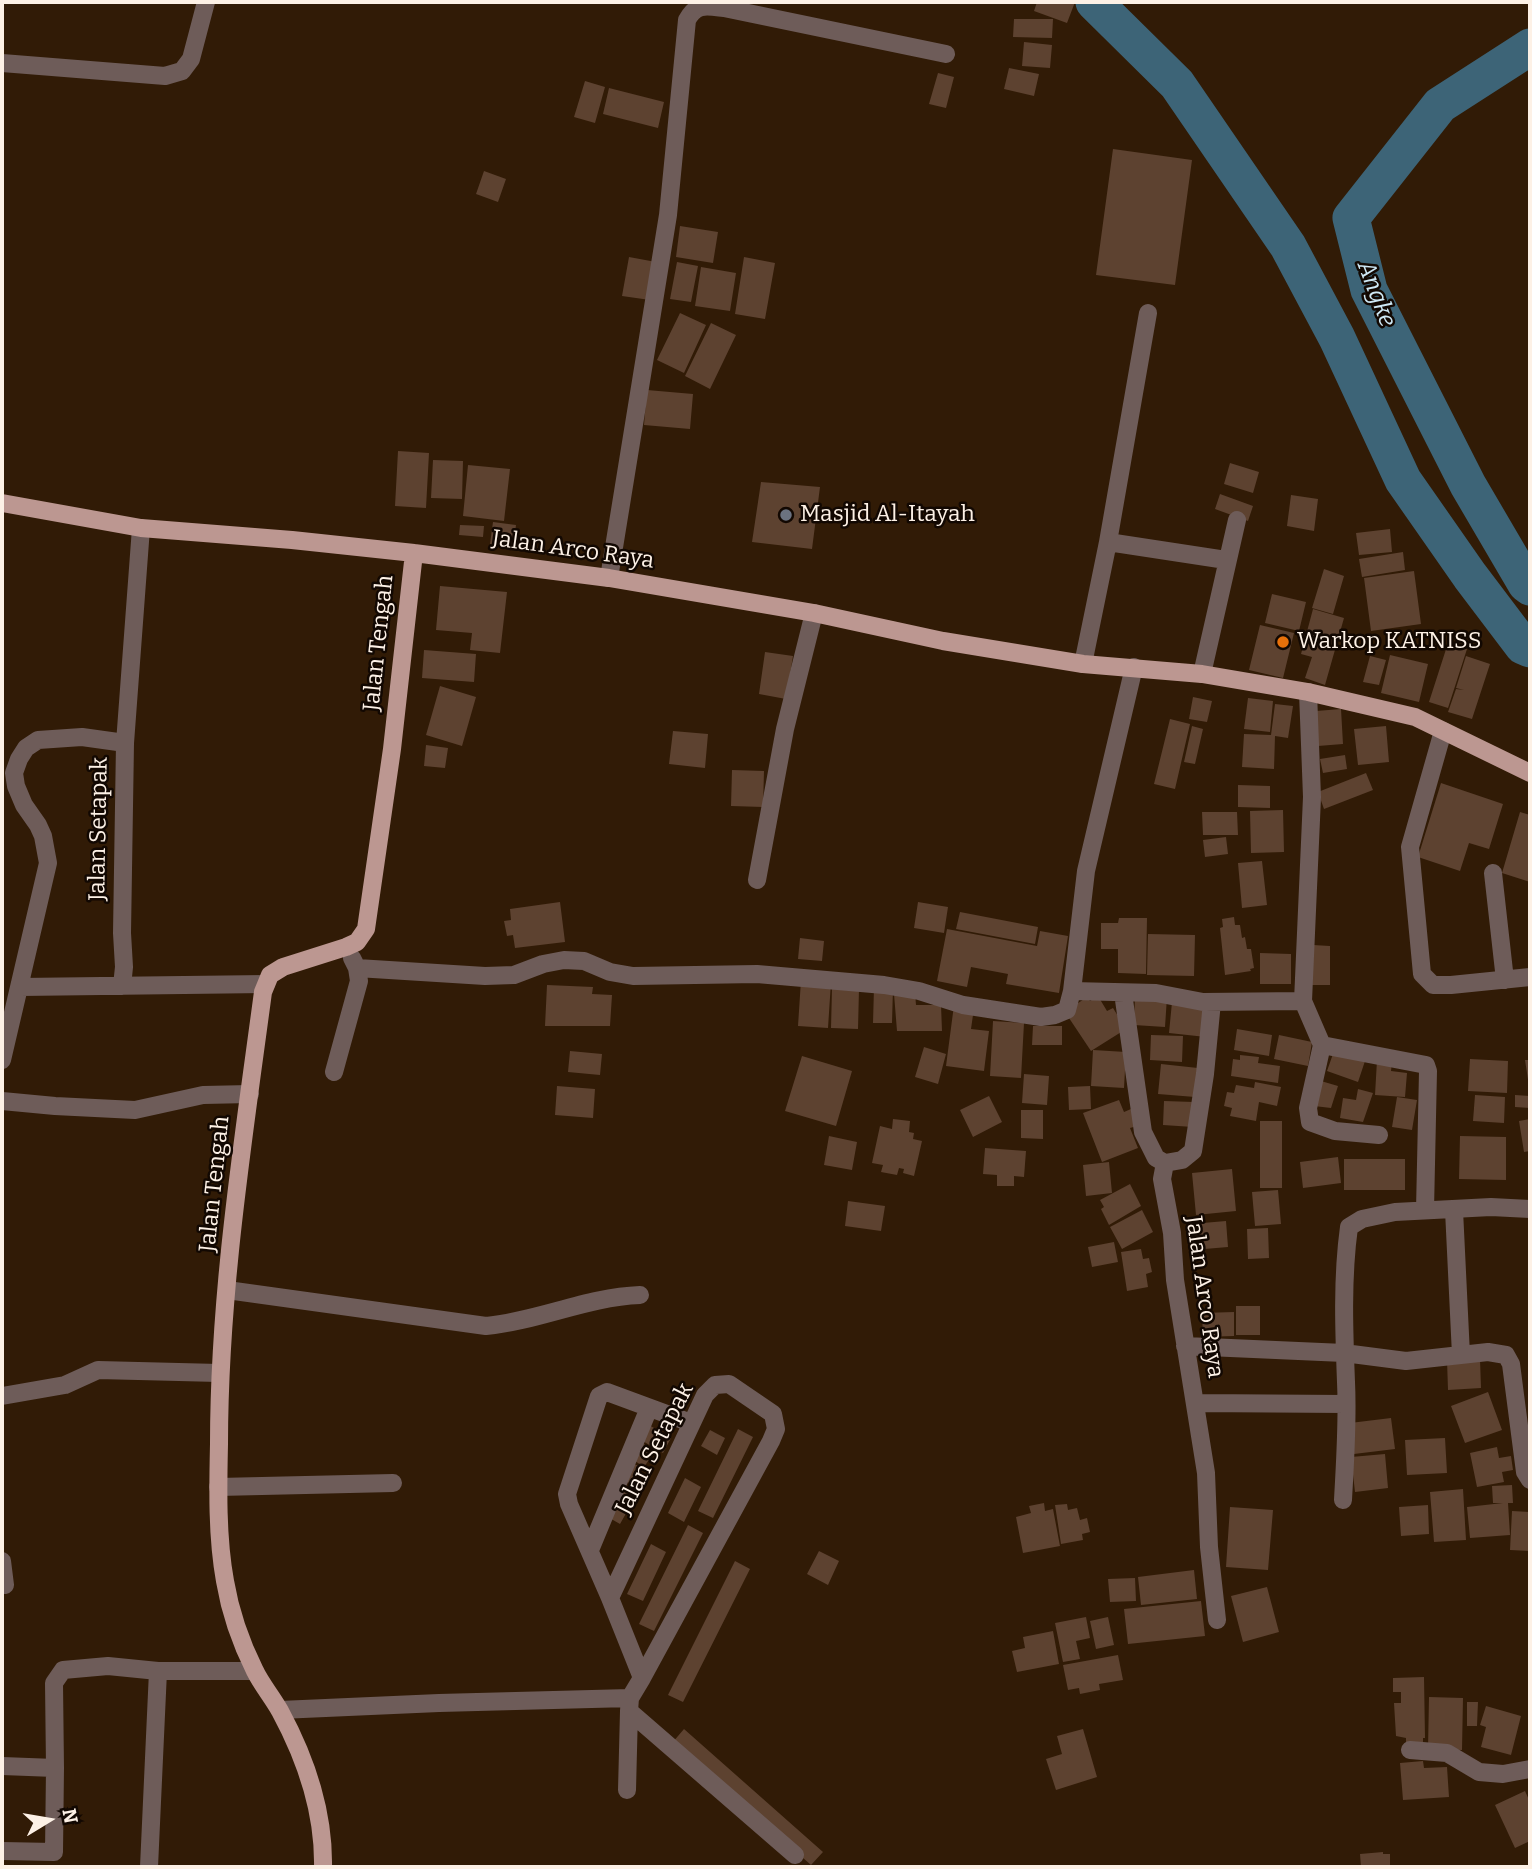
<!DOCTYPE html>
<html>
<head>
<meta charset="utf-8">
<style>
  body { margin:0 }
  #map { position:relative; width:1532px; height:1869px; overflow:hidden; background:#311b06; font-family:Bitter,serif }
  canvas { display:block }
  .frame { position:absolute; inset:0; border:4px solid #fdf1e6; pointer-events:none }
  .north { position:absolute; left:14px; top:1785px; width:70px; height:70px; -webkit-text-stroke:5px #120802; paint-order:stroke; rotate:79deg; font-size:19px; font-weight:700; line-height:28px; text-align:center; color:#fdf1e6 }
  .north::after { content:''; display:block; margin:auto; width:24px; height:32px; background:#fdf1e6; clip-path:polygon(50% 0,100% 100%,50% 72%,0 100%) }
</style>
</head>
<body>
<div id="map">
<canvas width="1532" height="1869"></canvas>
<div class="frame"></div>
<div class="north">N</div>
</div>
<script>
const context = document.querySelector('canvas').getContext('2d');
context.lineJoin = 'round';
function strokePath(path, color, width, dash) {
  context.strokeStyle = color;
  context.lineWidth = width;
  context.lineCap = dash ? 'butt' : 'round';
  context.setLineDash(dash || []);
  context.stroke(path);
}
function paint(path, color) {
  context.fillStyle = color;
  context.fill(path, 'evenodd');
}
function label(font, color, halo, rows, align = 'center') {
  context.font = font + ' Bitter,serif';
  context.lineWidth = 5;
  context.setLineDash([]);
  context.textBaseline = 'middle';
  context.strokeStyle = halo;
  context.fillStyle = color;
  for (const [text, x, y, turn = 0] of rows) {
    context.save();
    context.translate(x, y);
    context.rotate((+turn || 0) * Math.PI / 180);
    context.textAlign = isNaN(turn) ? turn : align;
    if (halo) context.strokeText(text, 0, 0);
    context.fillText(text, 0, 0);
    context.restore();
  }
}
const river = new Path2D(`
  M1094 2 1177 84 1288 246 1337 338 1403 480 1470 576 1523 646 1530 649
  M1530 47 1440 105 1351 218 1369 290 1468 485 1526 584 1530 587`);
const building = new Path2D(`
  M1037 2H1075L1067 23 1034 11Z
  M1014 19H1053L1052 38 1013 37Z
  M1024 42 1052 45 1050 68 1022 66Z
  M1009 68 1039 74 1034 96 1004 89Z
  M938 73 954 77 946 108 929 104Z
  M585 81 605 87 595 123 574 117Z
  M609 88 664 102 658 128 603 114Z
  M1113 149 1192 160 1175 285 1096 275Z
  M484 171 506 179 498 202 476 194Z
  M680 226 718 232 713 263 676 257Z
  M629 257 656 262 650 300 622 296Z
  M744 257 775 263 765 319 735 314Z
  M677 262 698 266 691 302 670 299Z
  M701 267 736 273 730 311 695 306Z
  M680 313 706 325 684 373 657 360Z
  M711 323 736 335 710 389 685 376Z
  M647 390 693 394 690 429 644 425Z
  M398 451 429 453 426 508 395 506Z
  M433 460 463 461 462 499 431 498Z
  M1230 463 1259 472 1253 493 1224 484Z
  M468 465 510 469 504 521 463 516Z
  M761 482 820 487 812 549 752 542Z
  M1220 494 1253 506 1248 521 1215 509Z
  M1291 495 1318 499 1314 531 1287 526Z
  M493 522 516 525 513 547 490 544Z
  M460 525 484 526 483 537 459 535Z
  M1390 529 1392 552 1359 555 1356 533Z
  M1403 552 1405 570 1362 577 1359 559Z
  M1324 569 1344 576 1333 614 1312 608Z
  M1414 571 1421 624 1371 631 1364 578Z
  M440 586 507 592 500 653 470 650 472 633 436 630Z
  M1272 594 1306 602 1299 631 1265 623Z
  M1313 609 1344 618 1325 685 1305 678 1312 657 1301 654Z
  M1260 625 1294 633 1283 678 1249 670Z
  M1448 643 1467 649 1448 708 1429 702Z
  M424 650 476 654 474 682 422 678Z
  M765 652 793 656 786 699 759 694Z
  M1390 655 1428 664 1419 702 1381 693Z
  M1370 656 1386 660 1379 685 1363 682Z
  M1466 656 1490 664 1472 719 1448 712 1456 689 1464 690 1456 688Z
  M440 686 476 697 462 746 426 735Z
  M1193 697 1212 701 1207 722 1189 719Z
  M1248 698 1273 701 1270 732 1244 729Z
  M1275 704 1293 706 1288 738 1275 736 1274 769 1242 767 1244 734 1271 735Z
  M1341 709 1343 744 1318 746 1316 711Z
  M1170 719 1190 724 1175 789 1154 784Z
  M1192 726 1203 729 1195 764 1184 762Z
  M1386 726 1389 762 1358 765 1354 729Z
  M673 731 708 734 705 768 669 764Z
  M426 745 448 748 445 768 424 766Z
  M1345 755 1347 769 1323 773 1320 759Z
  M732 770 764 771 763 807 731 806Z
  M1366 773 1373 790 1324 809 1318 792Z
  M1441 783 1503 804 1489 849 1469 843 1460 871 1418 857Z
  M1238 785 1270 786V808L1238 807Z
  M1283 810 1284 852 1251 853 1250 811Z
  M1202 812H1237L1238 835H1203Z
  M1520 812 1530 815V882L1502 873Z
  M1226 837 1228 854 1205 857 1203 840Z
  M1262 861 1267 905 1242 908 1238 863Z
  M560 902 565 942 515 948 513 935 507 936 504 921 511 920 510 909Z
  M918 902 948 907 944 933 914 928Z
  M960 912 1038 927 1035 944 956 929Z
  M1234 917 1235 925H1240L1242 938 1245 937 1247 949H1251L1254 968 1250 969 1251 971 1225 975 1220 928 1223 927 1222 919Z
  M1119 918H1147L1146 974 1118 973V949H1101V923H1118Z
  M947 929 1037 946 1040 931 1068 936 1059 993 1006 984 1008 974 971 967 967 987 937 981Z
  M1148 934 1195 935 1194 976 1147 975Z
  M800 938 824 941 822 961 798 959Z
  M1313 945 1330 946V985H1312Z
  M1260 953 1291 954V984H1260Z
  M801 980 831 982 828 1028 798 1026Z
  M547 985 593 987 592 994 612 995 610 1026H545Z
  M874 987 893 988 892 1023H873Z
  M832 988 859 989 858 1029 831 1028Z
  M915 993 916 1005H941L942 1031H897L894 994Z
  M1135 995 1167 997 1165 1027 1134 1025Z
  M1098 996 1107 1011 1113 1008 1126 1029 1091 1051 1065 1012 1087 997 1090 1001Z
  M1172 1002 1209 1006 1206 1037 1169 1033Z
  M954 1005 974 1008 971 1029 989 1031 984 1071 946 1066Z
  M993 1021 1024 1023 1021 1078 990 1076Z
  M1033 1026H1062V1045H1032Z
  M1237 1029 1272 1035 1269 1056 1234 1050Z
  M1151 1035 1183 1036 1182 1062 1150 1060Z
  M1279 1035 1312 1042 1308 1066 1274 1059Z
  M924 1047 946 1054 938 1084 915 1077Z
  M1093 1050 1126 1052 1124 1088 1091 1086Z
  M570 1051 602 1054 600 1075 568 1072Z
  M1334 1051 1365 1061 1358 1082 1327 1071Z
  M1240 1055 1259 1057 1258 1063 1280 1066 1278 1083 1231 1076 1233 1059 1240 1060Z
  M802 1056 852 1071 836 1126 785 1111Z
  M1470 1059 1508 1061 1507 1093 1468 1091Z
  M1377 1060 1392 1062 1391 1071 1407 1073 1405 1097 1375 1095Z
  M1525 1060H1530V1086H1529Z
  M1161 1064 1198 1068 1195 1097 1158 1094Z
  M1024 1074 1049 1076 1047 1105 1022 1103Z
  M1321 1081 1338 1086 1331 1108 1314 1106Z
  M1255 1082 1281 1087 1277 1106 1259 1102 1256 1121 1230 1116 1232 1108 1224 1106 1227 1092 1234 1093 1236 1085 1254 1088Z
  M557 1086 595 1089 593 1118 555 1115Z
  M1090 1086 1091 1109 1069 1110 1068 1087Z
  M1358 1089 1373 1093 1363 1122 1340 1118 1343 1098 1356 1100Z
  M1475 1095 1505 1097 1504 1123 1473 1121Z
  M1515 1095 1530 1096V1108L1515 1107Z
  M989 1096 1002 1122 973 1137 960 1110Z
  M1397 1097 1417 1100 1412 1130 1392 1127Z
  M1119 1100 1124 1112 1131 1109 1137 1126 1130 1128 1138 1148 1102 1162 1083 1113Z
  M1164 1101 1194 1102 1193 1127 1163 1125Z
  M1021 1110H1043V1139L1021 1138Z
  M893 1119 910 1121 909 1132 914 1133 913 1139 922 1141 914 1176 903 1173 904 1169 899 1168 897 1175 881 1172 883 1165 872 1163 880 1126 892 1129Z
  M1530 1119V1151L1524 1152 1519 1121Z
  M1260 1121H1282V1188H1260Z
  M829 1136 857 1142 852 1170 824 1165Z
  M1460 1136 1506 1137V1180L1459 1179Z
  M985 1148 1026 1151 1024 1177 1014 1176V1186H997V1175L983 1174Z
  M1338 1157 1341 1183 1303 1188 1300 1162Z
  M1344 1159H1405V1190H1344Z
  M1109 1162 1112 1193 1086 1196 1083 1165Z
  M1232 1169 1236 1211 1196 1215 1192 1173Z
  M1130 1184 1141 1206 1109 1225 1101 1209 1104 1207 1100 1200Z
  M1278 1190 1281 1224 1255 1226 1252 1192Z
  M848 1201 885 1206 881 1231 845 1226Z
  M1142 1210 1153 1232 1122 1249 1110 1227Z
  M1226 1221 1228 1247 1193 1250 1191 1224Z
  M1268 1228 1269 1258 1248 1259 1247 1229Z
  M1114 1242 1118 1262 1092 1267 1088 1247Z
  M1141 1249 1143 1259 1149 1258 1152 1272 1146 1274 1148 1287 1127 1291 1121 1252Z
  M1236 1306H1260V1335H1236Z
  M1234 1312V1336L1203 1337 1202 1313Z
  M1480 1359 1481 1388 1448 1390 1447 1360Z
  M1488 1392 1502 1430 1465 1443 1451 1406Z
  M1391 1418 1395 1449 1354 1454 1350 1423Z
  M649 1425 671 1438 663 1453 641 1440Z
  M738 1429 753 1437 713 1518 698 1511Z
  M710 1430 725 1438 717 1455 701 1446Z
  M1445 1438 1447 1473 1407 1475 1405 1440Z
  M642 1443 655 1451 644 1467 632 1459Z
  M1497 1447 1499 1458 1511 1456 1513 1470 1502 1472 1504 1482 1477 1487 1470 1453Z
  M1385 1454 1388 1488 1355 1492 1351 1457Z
  M628 1462 642 1467 635 1485 622 1480Z
  M685 1478 701 1487 684 1522 668 1513Z
  M1512 1485 1513 1503H1508L1510 1535 1470 1538 1467 1507 1503 1503H1493L1492 1486Z
  M623 1486 637 1494 620 1524 606 1516Z
  M1463 1489 1466 1540 1434 1542 1430 1492Z
  M1044 1503 1045 1511 1053 1509 1060 1546 1023 1553 1016 1517 1031 1513 1029 1506Z
  M1067 1504 1068 1510 1077 1508 1080 1520 1087 1518 1090 1532 1082 1534 1083 1540 1061 1544 1055 1505Z
  M1428 1505 1429 1534 1401 1536 1399 1507Z
  M1230 1507 1273 1510 1268 1570 1226 1567Z
  M1512 1511 1530 1512V1551L1510 1550Z
  M688 1525 703 1533 654 1631 639 1624Z
  M651 1544 666 1552 643 1601 627 1594Z
  M819 1551 839 1561 828 1585 807 1574Z
  M735 1561 750 1569 683 1702 668 1695Z
  M1194 1570 1197 1599 1141 1605 1138 1577Z
  M1135 1578 1136 1601 1110 1602 1108 1579Z
  M1267 1587 1279 1632 1243 1642 1231 1596Z
  M1201 1601 1205 1636 1128 1644 1124 1609Z
  M1086 1617 1090 1638 1076 1641 1080 1659 1063 1662 1055 1623Z
  M1108 1617 1114 1645 1096 1649 1090 1621Z
  M1053 1631 1059 1664 1017 1672 1012 1651 1025 1648 1023 1637Z
  M1118 1655 1123 1680 1099 1684 1100 1690 1080 1694 1079 1688 1068 1690 1063 1665Z
  M1424 1677 1425 1738H1423V1748L1406 1747V1738L1396 1736 1394 1703H1401V1692H1393V1678Z
  M1429 1697 1463 1698 1462 1750 1428 1749Z
  M1467 1702H1478L1477 1726H1467Z
  M1486 1706 1521 1716 1511 1755 1481 1747 1486 1727 1480 1725Z
  M684 1729 823 1852 811 1865 672 1743Z
  M1083 1729 1097 1777 1056 1790 1046 1759 1062 1754 1057 1736Z
  M1423 1761 1424 1768 1447 1767 1449 1797 1403 1800 1400 1763Z
  M1525 1791 1530 1802V1841L1515 1848 1495 1805Z
  M1383 1852V1854H1390V1867H1361L1360 1854Z`);
const minor = new Path2D(`
  M2 63 165 76 182 71 191 59 206 2
  M1108 542 1226 560
  M609 578 668 215 687 20C696 3 706 6 724 8L946 54
  M1083 664 1108 542 1148 313
  M1134 667 1086 871 1072 991 1156 993 1203 1002 1303 1001
  M1202 674 1237 520
  M1308 692 1312 797 1303 1001 1322 1045 1426 1065 1428 1071 1425 1210
  M1443 731 1410 847 1422 974 1433 985H1451L1530 977
  M1493 873 1505 980
  M757 880 785 729 814 613
  M357 968 485 976 514 975 543 964 564 960 584 961 610 972 633 976 757 974 884 985 919 991 963 1005 1041 1017 1055 1015 1067 1010 1072 991
  M122 986 124 967 122 933 125 743 141 528
  M20 987 266 984
  M1123 993 1143 1132 1156 1158 1165 1163
  M1212 1002 1205 1074 1193 1151 1182 1160 1165 1163 1162 1179 1172 1233 1175 1280 1206 1473 1209 1547 1217 1620
  M1322 1045 1308 1108 1310 1122 1335 1131 1379 1135
  M2 1060 48 863 43 836 38 825 24 805 16 786 14 773 19 759 26 748 38 740 82 737 125 743
  M334 1072 359 981 357 968 352 958
  M2 1101 55 1106 135 1110 203 1095 250 1094
  M1454 1210 1461 1355
  M227 1290 486 1326C538 1321 587 1297 640 1295
  M1185 1346 1344 1353 1406 1361 1488 1352 1506 1355 1511 1364 1525 1472 1530 1480
  M2 1396 65 1385 98 1370 219 1373
  M1195 1403 1346 1404
  M218 1487 393 1483
  M1343 1500C1345 1461 1348 1421 1346 1382 1344 1331 1342 1278 1349 1227L1362 1219 1395 1212 1491 1207 1530 1209
  M590 1550 649 1408
  M2 1561 5 1585
  M610 1598 569 1504 567 1494 599 1396 607 1392 691 1423
  M642 1678 610 1598 705 1395 715 1385 729 1384 773 1414 776 1429 771 1441 642 1678 630 1698 629 1711 795 1855
  M280 1710 439 1703 630 1698
  M1410 1750 1447 1753 1479 1772 1503 1774 1530 1769
  M2 1766 55 1768
  M627 1790 629 1711
  M2 1851 54 1852 55 1768 54 1683 63 1670 108 1666 158 1671H255
  M149 1867 158 1671`);
const major = new Path2D(`
  M2 503 141 528 292 540 414 553 609 578 814 613 943 641 1083 664 1202 674 1308 692 1415 717 1530 773
  M323 1867C324 1812 306 1759 280 1711 272 1697 262 1685 255 1671 241 1643 230 1611 225 1581 217 1537 218 1489 219 1444 219 1293 243 1142 263 992L270 975 283 967 346 947 357 942 366 929 392 749 414 553`);
const markers = [
  [786,515,7,"#6b7280"],
  [1283,642,7,"#e8710a"]
];
const poiNames = [
  ["Masjid Al-Itayah",800,515],
  ["Warkop KATNISS",1297,642]
];
const streetNames = [
  ["Jalan Arco Raya",573,550,8],
  ["Jalan Tengah",379,643,-84],
  ["Jalan Setapak",99,829,-89],
  ["Jalan Tengah",215,1184,-84],
  ["Jalan Arco Raya",1204,1297,82],
  ["Jalan Setapak",655,1449,-63]
];
const waterNames = [
  ["Angke",1376,294,69]
];
strokePath(river, '#3d6477', 37);
paint(building, '#5d4230');
strokePath(minor, '#6e5c59', 18);
strokePath(major, '#bc9791', 18);
for (const [x, y, r, color] of markers) {
  const dot = new Path2D();
  dot.arc(x, y, r, 0, 2 * Math.PI);
  context.fillStyle = color;
  context.fill(dot);
  strokePath(dot, '#120802', 2.5);
}
label('23px', '#fdf1e6', '#120802', poiNames, 'left');
label('23px', '#fdf1e6', '#120802', streetNames);
label('italic 24px', '#cfe9f6', '#120802', waterNames);
</script>
</body>
</html>
